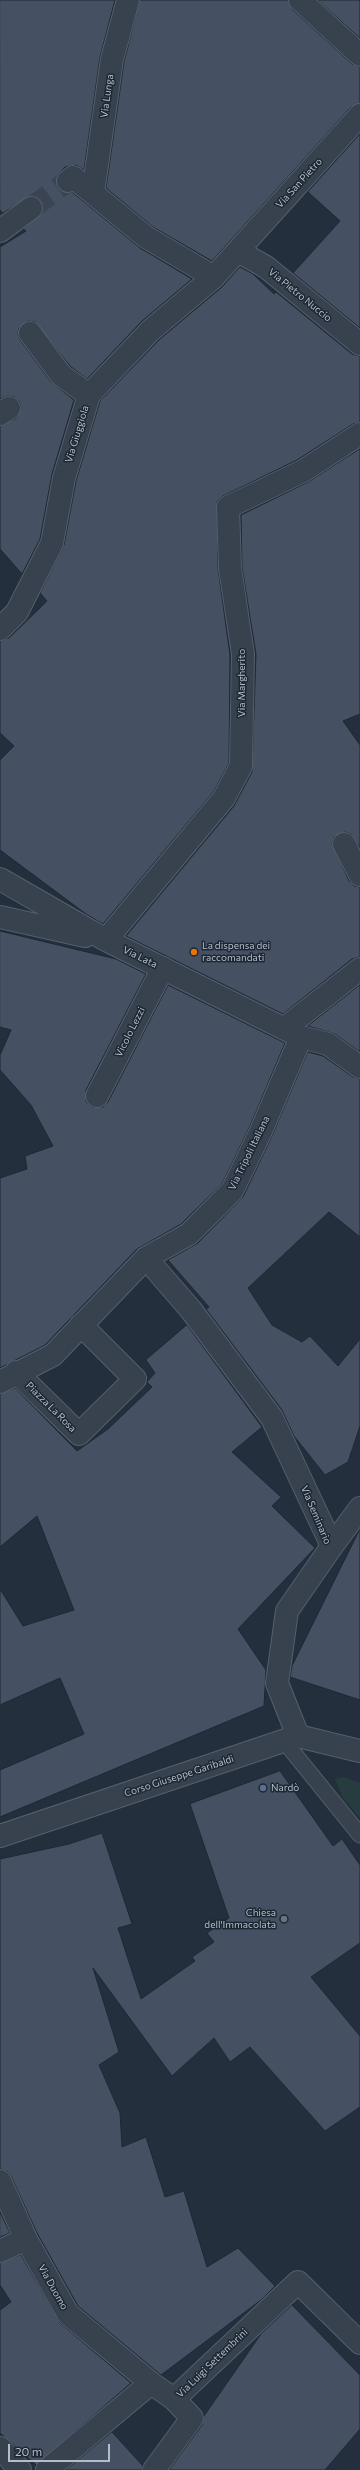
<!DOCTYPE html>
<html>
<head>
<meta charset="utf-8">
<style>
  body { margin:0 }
  #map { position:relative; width:360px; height:2470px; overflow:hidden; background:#242f3e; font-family:Commissioner,sans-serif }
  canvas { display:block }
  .scale { position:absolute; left:8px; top:2444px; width:102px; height:18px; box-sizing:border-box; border:2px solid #b4bcc9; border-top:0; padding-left:5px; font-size:12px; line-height:14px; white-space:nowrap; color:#b4bcc9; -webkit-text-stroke:3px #1d2633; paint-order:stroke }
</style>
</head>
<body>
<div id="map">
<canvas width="360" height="2470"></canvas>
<div class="scale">20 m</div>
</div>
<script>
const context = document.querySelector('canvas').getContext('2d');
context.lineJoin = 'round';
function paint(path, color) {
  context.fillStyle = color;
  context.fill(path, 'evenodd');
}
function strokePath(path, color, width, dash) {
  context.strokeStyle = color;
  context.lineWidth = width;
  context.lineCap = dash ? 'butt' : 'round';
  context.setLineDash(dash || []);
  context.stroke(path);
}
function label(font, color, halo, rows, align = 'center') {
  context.font = font + ' Commissioner,sans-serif';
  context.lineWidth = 3;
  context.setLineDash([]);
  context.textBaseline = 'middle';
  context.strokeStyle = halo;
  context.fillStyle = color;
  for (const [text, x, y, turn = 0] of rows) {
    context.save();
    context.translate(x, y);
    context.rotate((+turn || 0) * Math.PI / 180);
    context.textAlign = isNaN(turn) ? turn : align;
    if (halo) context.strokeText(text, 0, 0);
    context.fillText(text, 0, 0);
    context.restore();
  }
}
const green = new Path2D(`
  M344 1777 360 1783V1818L343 1798 335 1779Z`);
const building = new Path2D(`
  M0 0H115L100 57 84 170 76 165 65 167 57 176 56 183 59 189 64 193 72 192 140 248 192 279 142 321 87 379 70 366 35 322 28 321 19 328 18 334 20 340 51 382 74 400 52 474 40 539 22 574 0 549V426L16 418 21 408 19 401 14 397 8 396 0 399V247L26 231 23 229 42 213 43 207 41 200 30 196 3 213 0 210Z
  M140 0H288L292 9 352 64 360 67V103L351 107 212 261 153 227 106 188 124 62Z
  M318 0H360V38Z
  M360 134V328L293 273 340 221 308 192Z
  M240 267 253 274 274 294 276 292 352 354 360 356V422L353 424 297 460 223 496 217 501 218 568 230 655 229 763 214 791 103 924 86 914 0 850V760L14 746 0 733V641L9 638 47 601 40 593 64 545 76 481 100 401 160 339 222 287Z
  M360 449V714L343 721 360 745V848L351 834 345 832 334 837 332 844 349 881 354 886 360 887V957L352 959 283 1014 126 936 234 806 252 772 256 654 242 567 241 515 308 482Z
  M0 931 116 959 146 974 86 1090V1102L92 1107H103L108 1102 168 985 285 1043 250 1126 222 1184 181 1224 137 1249 45 1345 0 1368V1178L27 1169 25 1156 53 1146 31 1105 0 1070V1055L11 1030 0 1027Z
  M360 985V1052L335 1034 308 1026Z
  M308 1052 323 1056 353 1077 360 1079V1237L329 1212 248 1288 272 1325 302 1342 310 1336 338 1366 360 1339V1426L348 1462 325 1475 294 1436 282 1410 206 1309 209 1307 168 1260 198 1243 243 1197 272 1136Z
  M187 1325 262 1427 232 1452 281 1497 272 1506 315 1548 238 1629 266 1670 264 1706 0 1817V1770L84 1734 60 1678 0 1705V1589L23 1626 74 1610 37 1516 0 1547V1394L15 1388 77 1451 108 1429 152 1387 147 1382 155 1373 146 1360Z
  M360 1529V1700L290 1677 292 1666Z
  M280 1771 333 1846 342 1839 360 1865V1943L311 1977 360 2036V2107L325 2131 250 2047 230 2062 214 2038 172 2076 93 1968 119 2052 99 2065 120 2113 122 2147 146 2137 165 2197 184 2191 207 2267 238 2248 275 2286 261 2300 161 2375 78 2306 37 2233 11 2176 7 2171 0 2169V1859L69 1844 102 1833 132 1924 118 1928 141 1999 195 1961 192 1957 214 1942 207 1933 229 1918 190 1804Z
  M0 2212 10 2233 0 2237Z
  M21 2255 60 2323 131 2383 36 2465 0 2433V2310L11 2302 0 2285V2263Z
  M292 2305 360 2375V2429L325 2470H169L202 2425 204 2416 261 2334Z
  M112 2432 143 2466 142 2470H66Z`);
const minorTunnel = new Path2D(`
  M31 208 68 181`);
const service = new Path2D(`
  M284 1741 360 1835`);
const pedestrian = new Path2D(`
  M97 1096 163 968`);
const minor = new Path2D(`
  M300 0 360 55
  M68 181 73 177 146 237 214 277
  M93 193 112 59 128 0
  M0 231 31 208
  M238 251 266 267 360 344
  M30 333 61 375 89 395
  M0 414 9 408
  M0 629 17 612 52 543 64 478 89 395 151 330 214 277 360 115
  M344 844 360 875
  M0 879 106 940 301 1037 328 1044 360 1067
  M0 917 85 936
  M106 940 224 798 241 766 243 654 230 568 228 507 303 471 360 434
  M285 1028 360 969
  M146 1258 189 1234 232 1191 261 1131 301 1037
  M16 1372 79 1434 135 1379 81 1325
  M0 1382 53 1355 146 1258 191 1310 272 1418 332 1546 287 1611 277 1683 298 1736
  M332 1546 360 1508
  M0 2181 26 2239 68 2314 151 2383 174 2399
  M0 2251 26 2239
  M0 2448 20 2470
  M47 2470 151 2383
  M154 2470 192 2418 174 2399 298 2282 360 2343`);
const tertiary = new Path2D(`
  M0 1836 298 1736 360 1751`);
const markers = [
  [194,952,4,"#e8710a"],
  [263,1788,4,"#5c6f8a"],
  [284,1919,4,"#6b7280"]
];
const streetNames = [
  ["Via Lunga",107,96,-82],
  ["Via San Pietro",299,183,-48],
  ["Via Pietro Nuccio",300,295,39],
  ["Via Giuggiola",77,434,-73],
  ["Via Margherito",242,683,-90],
  ["Via Lata",140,957,26],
  ["Vicolo Lezzi",130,1032,-63],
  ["Via Tripoli Italiana",249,1153,-64],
  ["Piazza La Rosa",51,1407,45],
  ["Via Seminario",316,1515,67],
  ["Corso Giuseppe Garibaldi",179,1776,-18],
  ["Via Duomo",53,2287,61],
  ["Via Luigi Settembrini",212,2363,-44]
];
const poiNames = [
  ["La dispensa dei",202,946],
  ["raccomandati",202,958],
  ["Nardò",271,1788],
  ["Chiesa",276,1913,"right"],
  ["dell'Immacolata",276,1925,"right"]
];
paint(green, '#263c3f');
paint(building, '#455162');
strokePath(building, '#1f2835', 1);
strokePath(minorTunnel, '#3a4453', 22, [22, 11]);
strokePath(service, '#565f6c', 17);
strokePath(pedestrian, '#565f6c', 24);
strokePath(minor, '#565f6c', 24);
strokePath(tertiary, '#565f6c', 24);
strokePath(service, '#38414e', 15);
strokePath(pedestrian, '#38414e', 22);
strokePath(minor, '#38414e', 22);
strokePath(tertiary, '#38414e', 22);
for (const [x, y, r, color] of markers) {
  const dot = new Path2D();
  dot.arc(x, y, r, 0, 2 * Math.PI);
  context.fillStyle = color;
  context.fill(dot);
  strokePath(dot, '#1d2633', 1.5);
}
label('10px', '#b4bcc9', '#1d2633', streetNames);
label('10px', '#b4bcc9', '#1d2633', poiNames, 'left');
</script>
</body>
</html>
